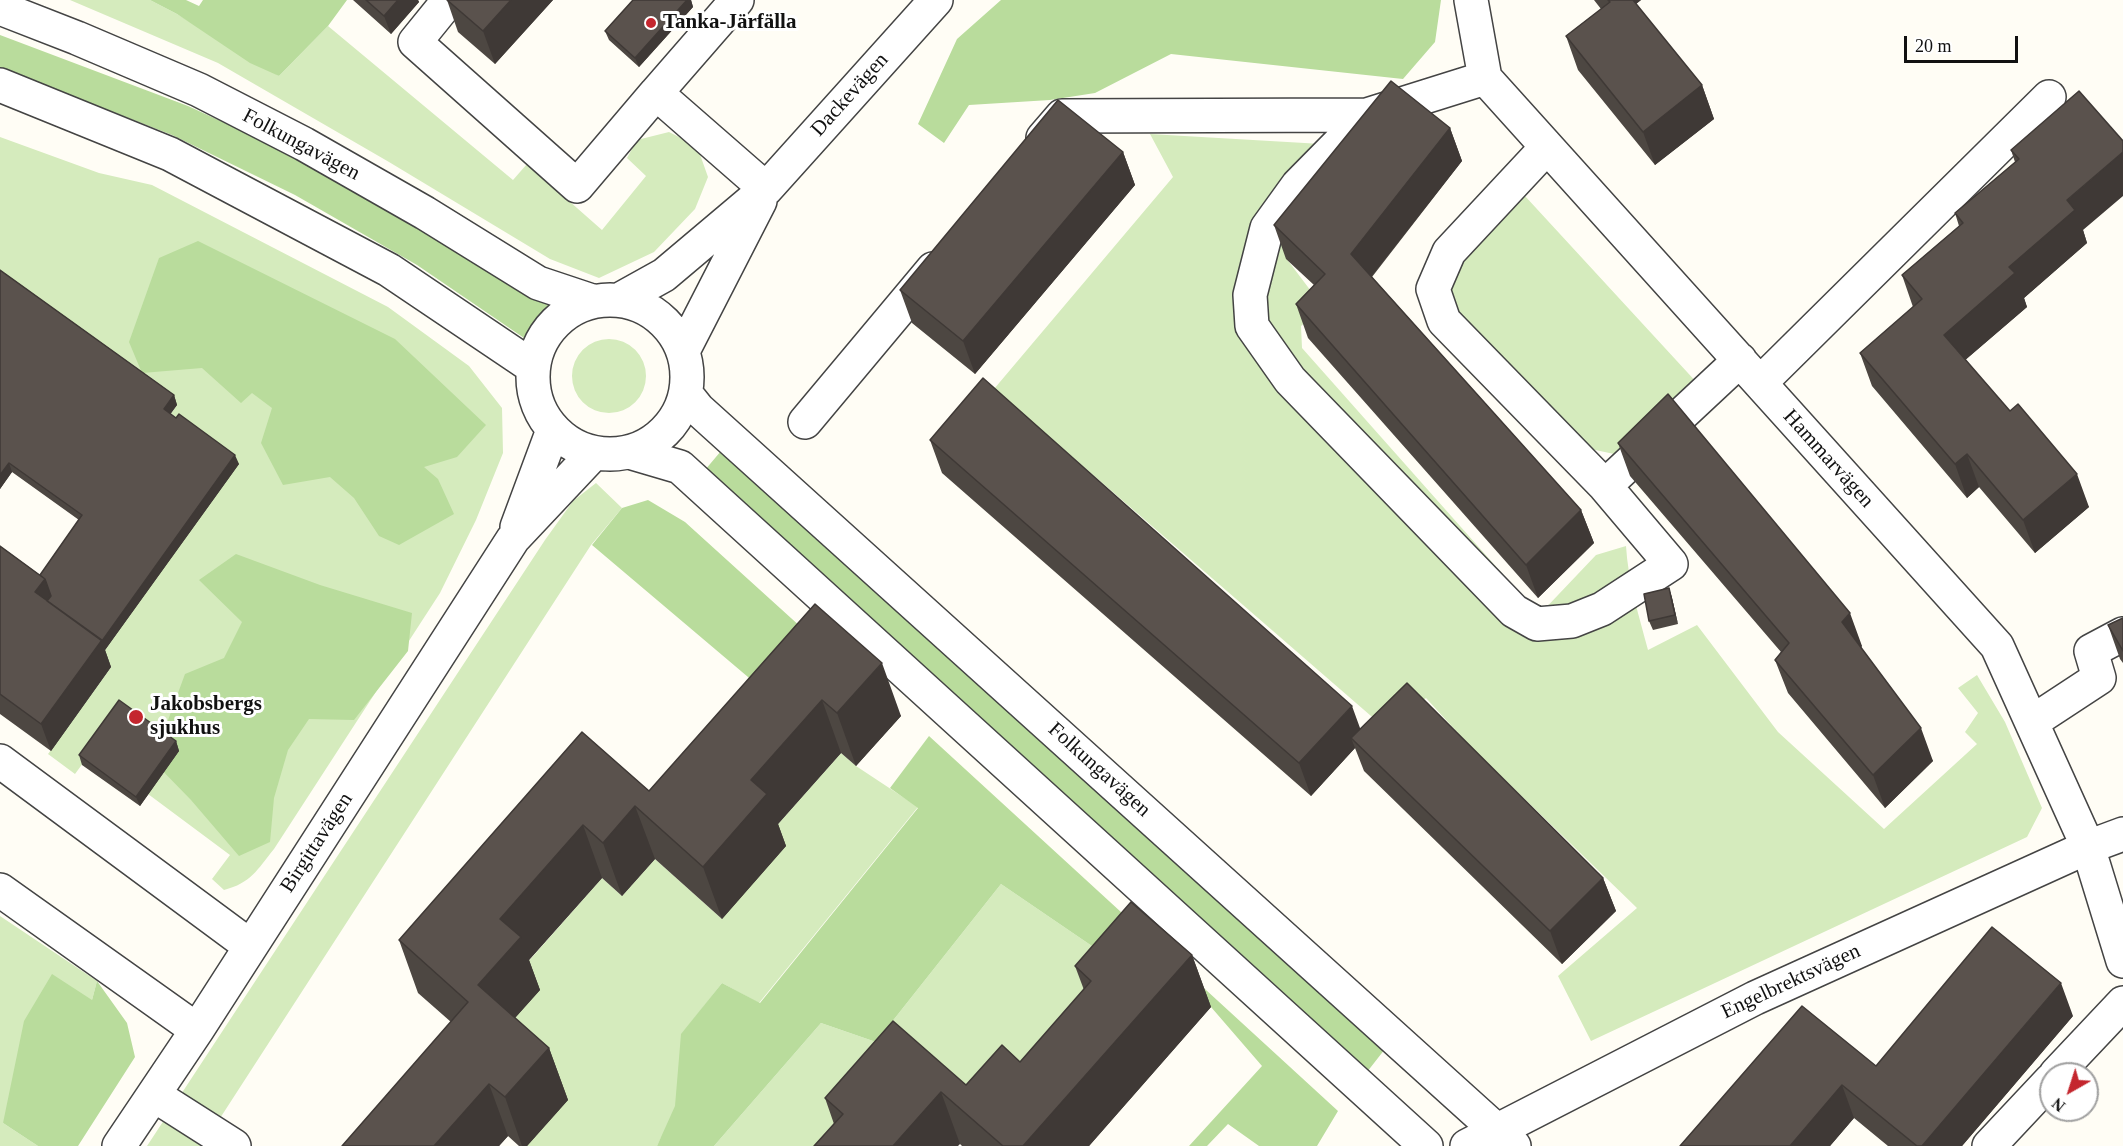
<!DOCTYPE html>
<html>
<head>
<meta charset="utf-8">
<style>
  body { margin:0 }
  #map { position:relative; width:2123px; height:1146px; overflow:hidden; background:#fffdf5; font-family:Georgia,serif }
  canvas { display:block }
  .north { position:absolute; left:2039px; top:1062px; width:60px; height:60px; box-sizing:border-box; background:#fff; border:2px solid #a0a0a0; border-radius:50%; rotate:219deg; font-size:16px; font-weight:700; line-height:24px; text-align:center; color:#111 }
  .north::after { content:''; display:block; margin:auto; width:21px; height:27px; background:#c4262e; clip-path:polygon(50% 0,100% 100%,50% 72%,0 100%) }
  .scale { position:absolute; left:1904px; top:36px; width:114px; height:27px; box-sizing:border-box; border:3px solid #111; border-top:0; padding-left:8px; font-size:18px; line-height:21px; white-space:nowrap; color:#111; -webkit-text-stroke:4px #fff; paint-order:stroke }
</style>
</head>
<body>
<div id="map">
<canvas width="2123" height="1146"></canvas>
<div class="north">N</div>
<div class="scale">20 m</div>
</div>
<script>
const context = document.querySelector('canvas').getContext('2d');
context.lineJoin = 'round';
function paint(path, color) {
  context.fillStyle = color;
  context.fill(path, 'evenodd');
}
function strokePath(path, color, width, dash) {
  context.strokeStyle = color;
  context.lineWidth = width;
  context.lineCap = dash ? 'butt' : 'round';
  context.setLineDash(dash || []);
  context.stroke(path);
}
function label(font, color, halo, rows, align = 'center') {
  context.font = font + ' Georgia,serif';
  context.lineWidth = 6;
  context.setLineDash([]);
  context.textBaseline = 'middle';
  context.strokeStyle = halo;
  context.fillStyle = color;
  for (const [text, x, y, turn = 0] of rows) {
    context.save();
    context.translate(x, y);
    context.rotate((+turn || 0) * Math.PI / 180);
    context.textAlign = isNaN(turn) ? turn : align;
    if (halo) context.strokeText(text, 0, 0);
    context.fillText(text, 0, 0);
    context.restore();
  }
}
const green = new Path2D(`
  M70 0H150L177 14 279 76 328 26 513 180 527 164 602 230 646 176 627 158 637 140 669 132 697 146 708 177 695 209 654 252 599 278 550 259 389 162 218 63Z
  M1150 134 1356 146 1286 258 1323 307 1301 326 1302 348 1539 615 1596 555 1626 546C1628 581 1639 616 1648 650L1697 625 1778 732 1884 829 1977 744 1965 732 1978 713 1958 688 1977 675 2005 722 2042 808 2027 837 1591 1041 1558 976 1637 908 1468 744 1426 698 1386 729 994 389 1173 177Z
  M0 137 99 173 152 185 388 307 469 366 502 408 503 453 476 520 440 593 274 849C257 870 251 883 224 890L212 879 230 855 148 794 122 710 75 774 48 754 111 667 100 658 167 419 177 405 0 277Z
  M1513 183 1699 385 1614 454 1563 443 1444 321 1449 252Z
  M572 376a37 37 0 1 1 74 0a37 37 0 1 1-74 0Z
  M596 483 622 508 591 545 202 1146H147L545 540 573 501Z
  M841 753 856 766 918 807 759 1003 722 983 682 1034 680 1052 712 1080 661 1138 657 1146H527L497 1038 519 972 602 878 622 896 655 859 722 919 770 833Z
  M1001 884 1133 974 1111 1033 848 1146H714L821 1023 876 1042Z
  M0 916 97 981 92 1000 3 1123 38 1146H0Z`);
const forest = new Path2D(`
  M150 0H186L199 6 203 0H347L328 26 279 76 250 63 177 14Z
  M1001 0H1441L1435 42 1403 79 1171 54 1095 93 1050 100 969 105 944 143 918 124 957 39Z
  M0 35 188 106 281 149 462 249 552 306 527 340 417 265 295 195 172 135 0 68Z
  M198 241 395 339 486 425 457 457 424 467 438 479 454 514 399 545 379 536 354 498 330 477 283 485 261 443 272 408 252 393 241 403 202 368 142 373 129 342 159 258Z
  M721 451 1385 1049 1367 1072 705 470Z
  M648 500 685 522 834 657 787 710 592 545 622 508Z
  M236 554 320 585 412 613 408 651 354 720 309 719 288 750 274 798 270 842 239 856 191 800 153 761 185 674 224 658 242 622 199 580Z
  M929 736 1338 1111 1317 1146H1259L1228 1124 1207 1146H1189L1262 1066 1211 1007 1133 974 1001 884 876 1042 821 1023 714 1146H657L675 1106 681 1034 722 983 760 1003 918 808 890 788Z
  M52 974 92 1000 97 981 127 1023 135 1057 78 1146H38L3 1123 24 1021Z`);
const minor = new Path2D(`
  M449 0 415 42 577 186 656 93
  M737 0 656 93 766 189
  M1471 0 1485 78 1997 646 2088 847 2123 961
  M0 8 77 38 199 90 304 144 425 213 538 283 592 301
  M0 85 170 154 389 270 533 367
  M1367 115 1298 185 1267 228 1250 295 1252 326 1290 380 1514 611 1537 624 1572 621 1602 609 1671 564 1605 486 1444 321 1433 289 1449 252 1547 147
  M1043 138 1062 116 1367 115 1485 78
  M619 300 664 275 766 189 936 0
  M533 377a77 77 0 1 1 154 0a77 77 0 1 1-154 0Z
  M683 351 760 201
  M1760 383 2049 97
  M686 394 698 409 1514 1146
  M805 422 933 269
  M629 452 680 467 1426 1146
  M1605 486 1740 360
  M517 527 553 430
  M2032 722 2099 678 2091 651 2123 634
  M0 761 250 946
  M0 890 197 1030
  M2056 1074 2123 1003
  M154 1095 234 1146
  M119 1146 197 1030 513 539 594 453
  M1467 1146 1755 998 2088 847 2123 834
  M1989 1146 2051 1080`);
const wall = new Path2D(`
  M353 0H418L419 2 391 34Z
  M447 0H553L495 64 458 32Z
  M633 0H691L693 7 639 67 609 40 605 31Z
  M1594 0H1641L1636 4 1702 85 1714 119 1655 165 1578 70 1566 36 1601 9Z
  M1450 128 1462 161 1372 277 1581 510 1594 543 1538 598 1308 338 1296 304 1314 285 1286 259 1274 225Z
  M2011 150 2083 230 2087 243 2024 298 2027 307 1965 360 2089 507 2035 553 1979 487 1967 498 1872 386 1860 353 1913 307 1902 275 1959 226 1955 213 2015 162Z
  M1123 152 1135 185 975 374 912 323 900 290Z
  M0 270 174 395 177 405 170 414 239 464 105 650 111 667 51 751 0 714V546L40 575 79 520 12 472 0 489Z
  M930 440 1360 729 1603 878 1616 911 1562 964 1364 771 1355 748 1311 796 942 473Z
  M1618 443 1862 646 1861 647 1933 761 1885 808 1788 693 1775 660 1781 652 1630 476Z
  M1669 588 1672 598 1678 624 1653 630 1649 621Z
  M815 604 901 716 856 766 841 753 778 824 786 846 722 919 655 859 622 896 602 878 529 960 540 990 515 1018 549 1048 568 1100 527 1146H519L508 1136 499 1146H342L451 1022 418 993 399 940 582 732 649 791Z
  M2123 618V663L2120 659 2108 625Z
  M176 741 179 751 140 806 82 765 79 755Z
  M1192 955 1211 1007 1089 1146H962L960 1144 834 1124 825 1098 966 1085 1020 1062 1084 990 1075 966Z
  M2073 1016 1962 1146H1888L1854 1118 1830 1146H1680L1876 1066Z`);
const shadedWall = new Path2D(`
  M398 0H418L419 2 391 34 384 16Z
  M511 0H553L495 64 483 31Z
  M687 0H691L693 7 639 67 635 58Z
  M1623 0H1641L1627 11Z
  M1702 85 1714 119 1655 165 1643 132Z
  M1450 128 1462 161 1363 287 1351 254Z
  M1123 152 1135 185 975 374 963 341Z
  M2123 152V196L2083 230 2087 243 2024 298 2027 307 1956 368 1944 335 2009 267 2067 200Z
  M174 395 177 405 167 419 164 409Z
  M1967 454 1979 487 1967 498 1955 464Z
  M235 455 239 464 105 650 111 667 51 751 41 724Z
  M9 463 12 472 0 489V475Z
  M2077 474 2089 507 2035 553 2023 520Z
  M1581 510 1594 543 1538 598 1526 565Z
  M45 579 54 605 48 614 35 592Z
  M1669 588 1672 598 1678 624 1675 615Z
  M1850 613 1862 646 1855 655 1842 622Z
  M882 663 901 716 856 766 837 713Z
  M822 700 841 753 778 824 786 846 722 919 703 867 751 780Z
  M1352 706 1364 739 1351 738 1355 748 1311 796 1299 763Z
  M1921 728 1933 761 1885 808 1873 775Z
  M176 741 179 751 140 806 136 797Z
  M635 806 655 859 622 896 603 843Z
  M583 825 602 878 529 960 540 990 497 1038 478 985 500 919Z
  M1603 878 1616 911 1562 964 1550 931Z
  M1192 955 1211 1007 1089 1146H1023Z
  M2061 983 2073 1016 1962 1146H1922Z
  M549 1048 568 1100 527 1146H522L505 1097Z
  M489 1084 508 1136 499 1146H434Z
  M1842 1085 1854 1118 1830 1146H1790Z
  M941 1092 960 1144 958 1146H893Z`);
const building = new Path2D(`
  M366 0H398L384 16Z
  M447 0H511L483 31Z
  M633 0H687L635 58 605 31Z
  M1608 0H1633L1702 85 1643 132 1566 36 1610 2Z
  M1391 81 1450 128 1351 254 1581 510 1526 565 1296 304 1325 274 1274 225Z
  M2079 91 2123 141V152L2067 200 2075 210 2009 267 2015 273 1944 335 2010 411 2018 404 2077 474 2023 520 1967 454 1955 464 1860 353 1922 299 1902 275 1963 223 1955 213 2019 159 2011 150Z
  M1058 100 1123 152 963 341 900 290Z
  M0 270 174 395 164 409 176 418 179 414 235 455 102 641 47 601 51 596 45 579 40 575 82 515 9 463 0 475Z
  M983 378 1352 706 1299 763 930 440Z
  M1668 394 1850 613 1842 622 1921 728 1873 775 1775 660 1789 643 1618 443Z
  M0 546 45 579 35 592 102 640 41 724 0 694Z
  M1669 588 1675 615 1649 621 1644 594Z
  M815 604 882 663 837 713 822 700 751 780 767 794 703 867 635 806 603 843 583 825 500 919 521 937 478 985 549 1048 505 1097 489 1084 434 1146H342L468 1002 399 940 582 732 649 791Z
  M2123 618V651L2108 625Z
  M1407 683 1603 878 1550 931 1351 738Z
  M119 700 176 741 136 797 79 755Z
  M1131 902 1192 955 1023 1146H1003L941 1092 893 1146H814L843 1114 825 1098 893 1021 966 1085 1002 1045 1020 1062 1091 981 1075 966Z
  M1992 927 2061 983 1922 1146H1917L1842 1085 1790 1146H1680L1802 1006 1876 1066Z`);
const markers = [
  [651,23,6,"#c4262e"],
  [136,717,8,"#c4262e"]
];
const poiNames = [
  ["Tanka-Järfälla",663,23],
  ["Jakobsbergs",150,705],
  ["sjukhus",150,729]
];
const streetNames = [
  ["Dackevägen",850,95,-48],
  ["Folkungavägen",301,145,28],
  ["Hammarvägen",1828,459,48],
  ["Folkungavägen",1099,770,42],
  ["Birgittavägen",317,843,-57],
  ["Engelbrektsvägen",1791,982,-25]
];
paint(green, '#d5ebbd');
paint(forest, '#b9dc9c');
strokePath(minor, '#444', 36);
strokePath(minor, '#fff', 33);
paint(wall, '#4d4742');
paint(shadedWall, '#3f3936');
paint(building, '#5a524d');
strokePath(building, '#3f3936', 1.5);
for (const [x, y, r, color] of markers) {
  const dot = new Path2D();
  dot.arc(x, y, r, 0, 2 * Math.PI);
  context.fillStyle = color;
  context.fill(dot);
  strokePath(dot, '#fff', 2);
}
label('bold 21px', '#111', '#fff', poiNames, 'left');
label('21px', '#111', '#fff', streetNames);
</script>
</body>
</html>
